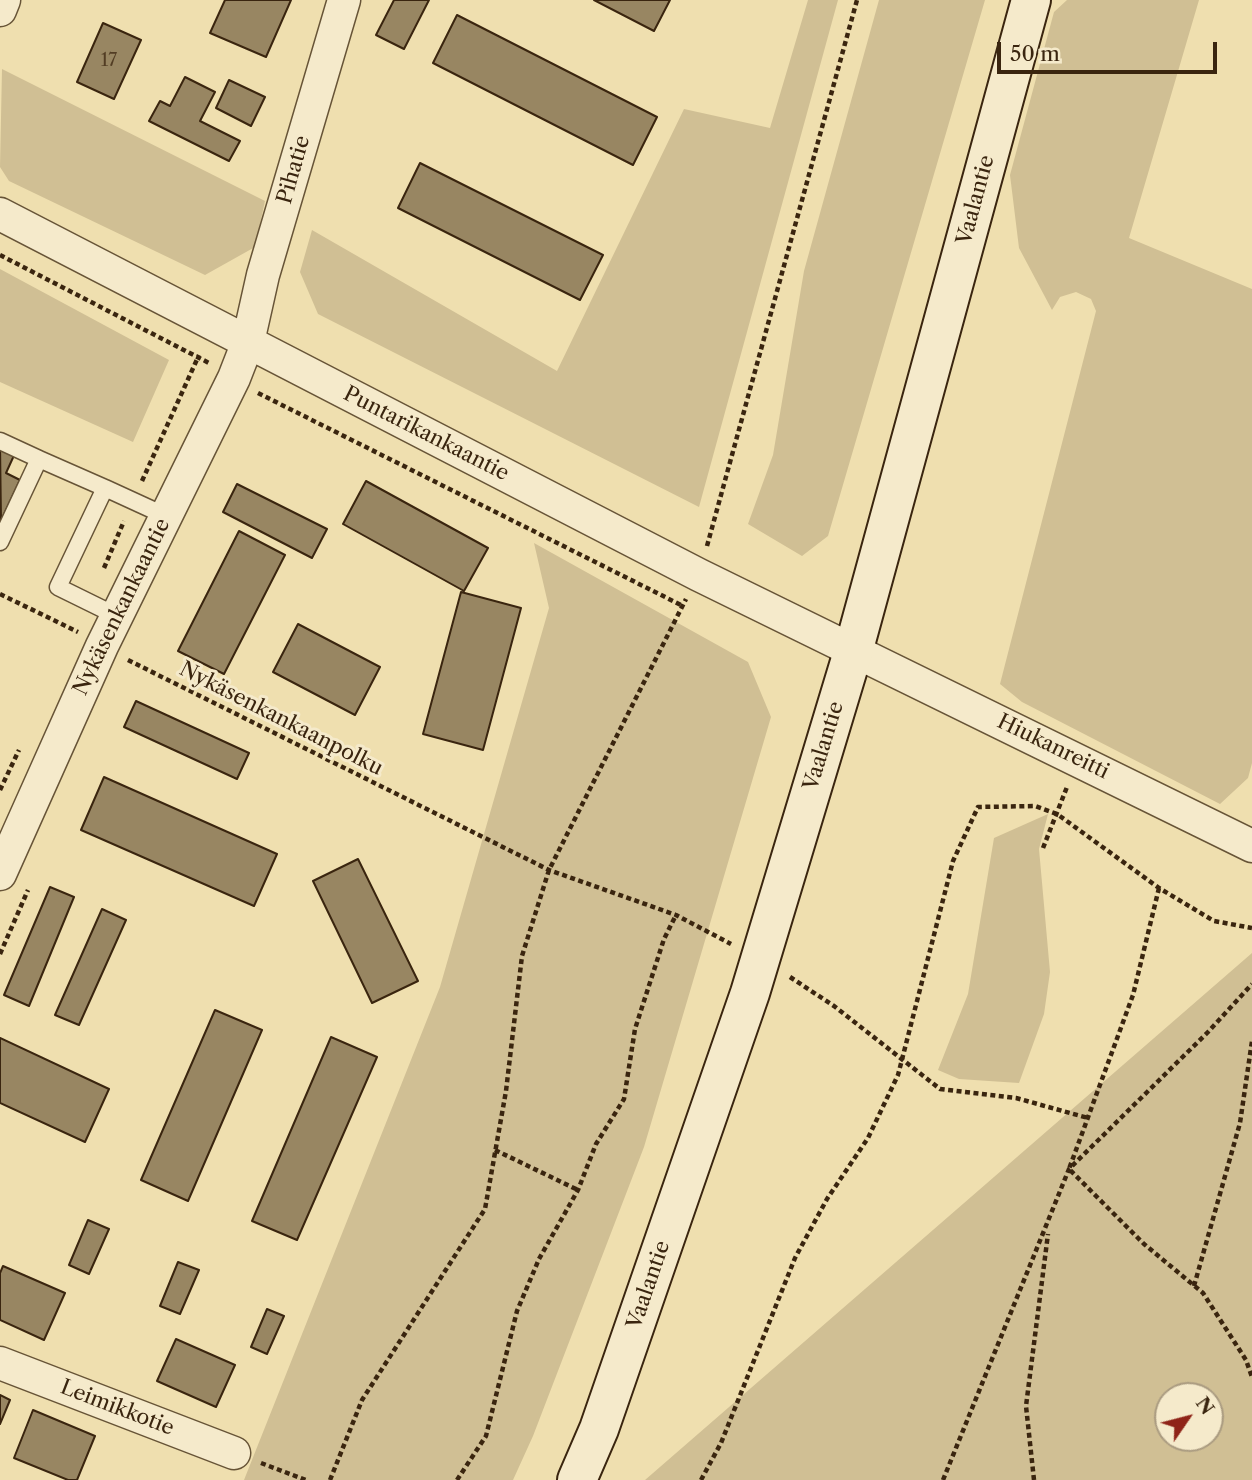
<!DOCTYPE html>
<html>
<head>
<meta charset="utf-8">
<style>
  body { margin:0 }
  #map { position:relative; width:1252px; height:1480px; overflow:hidden; background:#efdfaf; font-family:"Libre Caslon Text",serif }
  canvas { display:block }
  .north { position:absolute; left:1154px; top:1382px; width:70px; height:70px; box-sizing:border-box; background:#f5eacb; border:2px solid #aa9b80; border-radius:50%; rotate:55deg; font-size:19px; font-weight:700; line-height:28px; text-align:center; color:#3a250f }
  .north::after { content:''; display:block; margin:auto; width:24px; height:32px; background:#8f2418; clip-path:polygon(50% 0,100% 100%,50% 72%,0 100%) }
  .scale { position:absolute; left:997px; top:42px; width:220px; height:32px; box-sizing:border-box; border:4px solid #3a250f; border-top:0; padding-left:9px; font-size:21px; line-height:24px; white-space:nowrap; color:#3a250f; -webkit-text-stroke:5px #f5eacb; paint-order:stroke }
</style>
</head>
<body>
<div id="map">
<canvas width="1252" height="1480"></canvas>
<div class="north">N</div>
<div class="scale">50 m</div>
</div>
<script>
const context = document.querySelector('canvas').getContext('2d');
context.lineJoin = 'round';
function paint(path, color) {
  context.fillStyle = color;
  context.fill(path, 'evenodd');
}
function strokePath(path, color, width, dash) {
  context.strokeStyle = color;
  context.lineWidth = width;
  context.lineCap = dash ? 'butt' : 'round';
  context.setLineDash(dash || []);
  context.stroke(path);
}
function label(font, color, halo, rows, align = 'center') {
  context.font = font + ' "Libre Caslon Text",serif';
  context.lineWidth = 6;
  context.setLineDash([]);
  context.textBaseline = 'middle';
  context.strokeStyle = halo;
  context.fillStyle = color;
  for (const [text, x, y, turn = 0] of rows) {
    context.save();
    context.translate(x, y);
    context.rotate((+turn || 0) * Math.PI / 180);
    context.textAlign = isNaN(turn) ? turn : align;
    if (halo) context.strokeText(text, 0, 0);
    context.fillText(text, 0, 0);
    context.restore();
  }
}
const green = new Path2D(`
  M808 0H838L699 507 318 314 300 272 312 230 557 371 684 109 770 128Z
  M879 0H985L828 536 802 556 748 524 773 455 804 271Z
  M1067 0H1199L1129 238 1252 289V763L1248 778 1220 804 1022 702 1000 684 1096 311 1091 299 1076 292 1060 297 1052 310 1019 248 1010 175 1054 12Z
  M2 69 265 201 255 247 205 275 9 181 0 167Z
  M0 269 169 360 133 442 0 382Z
  M534 543 748 662 771 717 644 1147 533 1436 513 1480H244L440 987 549 608Z
  M1048 814 1039 849 1050 972 1044 1014 1019 1083 959 1079 938 1070 968 994 994 838Z
  M1252 953V1480H645ZM1168 1396H1210V1438H1168Z`);
const building = new Path2D(`
  M225 0H291L266 57 210 33Z
  M394 0H429L404 49 376 35Z
  M594 0H670L654 31Z
  M457 15 657 117 633 165 433 63Z
  M103 23 141 40 114 99 77 82Z
  M185 77 215 92 200 121 240 141 229 161 149 121 160 101 170 106Z
  M229 80 265 97 251 126 216 108Z
  M420 163 603 255 580 300 398 208Z
  M0 444 16 451 6 473 20 480 1 521Z
  M366 481 488 548 464 591 343 524Z
  M237 484 327 529 312 558 223 512Z
  M239 531 285 555 224 674 178 651Z
  M461 592 521 608 483 750 423 734Z
  M298 624 380 667 355 715 273 672Z
  M136 701 249 753 237 779 124 727Z
  M104 777 277 854 254 906 81 830Z
  M358 859 418 981 372 1003 313 881Z
  M50 887 74 897 29 1006 4 995Z
  M102 909 126 920 79 1025 55 1015Z
  M215 1010 262 1030 188 1201 141 1180Z
  M331 1037 377 1057 297 1240 252 1221Z
  M0 1038 109 1089 85 1142 0 1103Z
  M88 1220 109 1229 89 1274 69 1265Z
  M178 1262 199 1270 180 1314 160 1306Z
  M3 1266 65 1293 44 1340 0 1320V1273Z
  M267 1309 284 1316 267 1354 251 1347Z
  M176 1339 235 1365 216 1407 157 1381Z
  M0 1395 10 1400 0 1424Z
  M33 1410 95 1436 77 1480H68L14 1458Z`);
const path = new Path2D(`
  M0 255 209 363
  M258 393 683 606
  M142 481 199 355
  M707 546 857 0
  M104 568 124 521
  M0 594 78 632
  M128 660 549 870 676 915 731 944
  M0 790 19 750
  M1043 848 1067 787
  M1159 888 1133 995 1069 1169 1144 1244 1203 1293 1246 1360 1252 1377
  M0 954 28 890
  M790 977 834 1006 940 1089 1016 1098 1088 1118
  M495 1150 578 1190
  M1194 1286 1240 1123 1252 1041
  M261 1463 306 1480
  M330 1480 362 1400 485 1209 506 1091 522 956 549 870 686 599
  M457 1480 486 1436 517 1311 539 1259 578 1190 596 1144 624 1099 635 1029 664 939 676 915
  M701 1480 721 1443 795 1258 827 1199 868 1138 898 1075 953 861 978 807 1035 806 1057 814 1159 888 1214 921 1252 928
  M943 1480 1069 1169 1208 1032 1252 984
  M1034 1480 1026 1406 1048 1234`);
const lane = new Path2D(`
  M0 441 39 459
  M0 542 39 459 105 488
  M117 616 58 587 105 488 166 516`);
const street = new Path2D(`
  M0 10 4 0
  M0 214 699 575 1252 846
  M0 874 102 646 234 378 248 342 263 275 344 0
  M0 1363 234 1453`);
const secondary = new Path2D(`
  M577 1480 599 1429 750 993 853 652 1031 0`);
const numberNames = [
  ["17",109,61]
];
const streetNames = [
  ["Pihatie",294,170,-74],
  ["Vaalantie",976,200,-75],
  ["Puntarikankaantie",426,434,27],
  ["Nykäsenkankaantie",122,607,-64],
  ["Nykäsenkankaanpolku",281,719,27],
  ["Vaalantie",824,746,-73],
  ["Hiukanreitti",1053,747,26],
  ["Vaalantie",649,1285,-71],
  ["Leimikkotie",117,1408,21]
];
paint(green, '#d0bf94');
paint(building, '#988662');
strokePath(building, '#3a250f', 2);
strokePath(lane, '#675437', 19);
strokePath(street, '#675437', 35);
strokePath(secondary, '#3a250f', 42);
strokePath(path, '#3a250f', 4.5, [5, 3.5]);
strokePath(lane, '#f5eacb', 16);
strokePath(street, '#f5eacb', 32);
strokePath(secondary, '#f5eacb', 38);
label('18px', '#523d24', null, numberNames);
label('21px', '#3a250f', '#f5eacb', streetNames);
</script>
</body>
</html>
